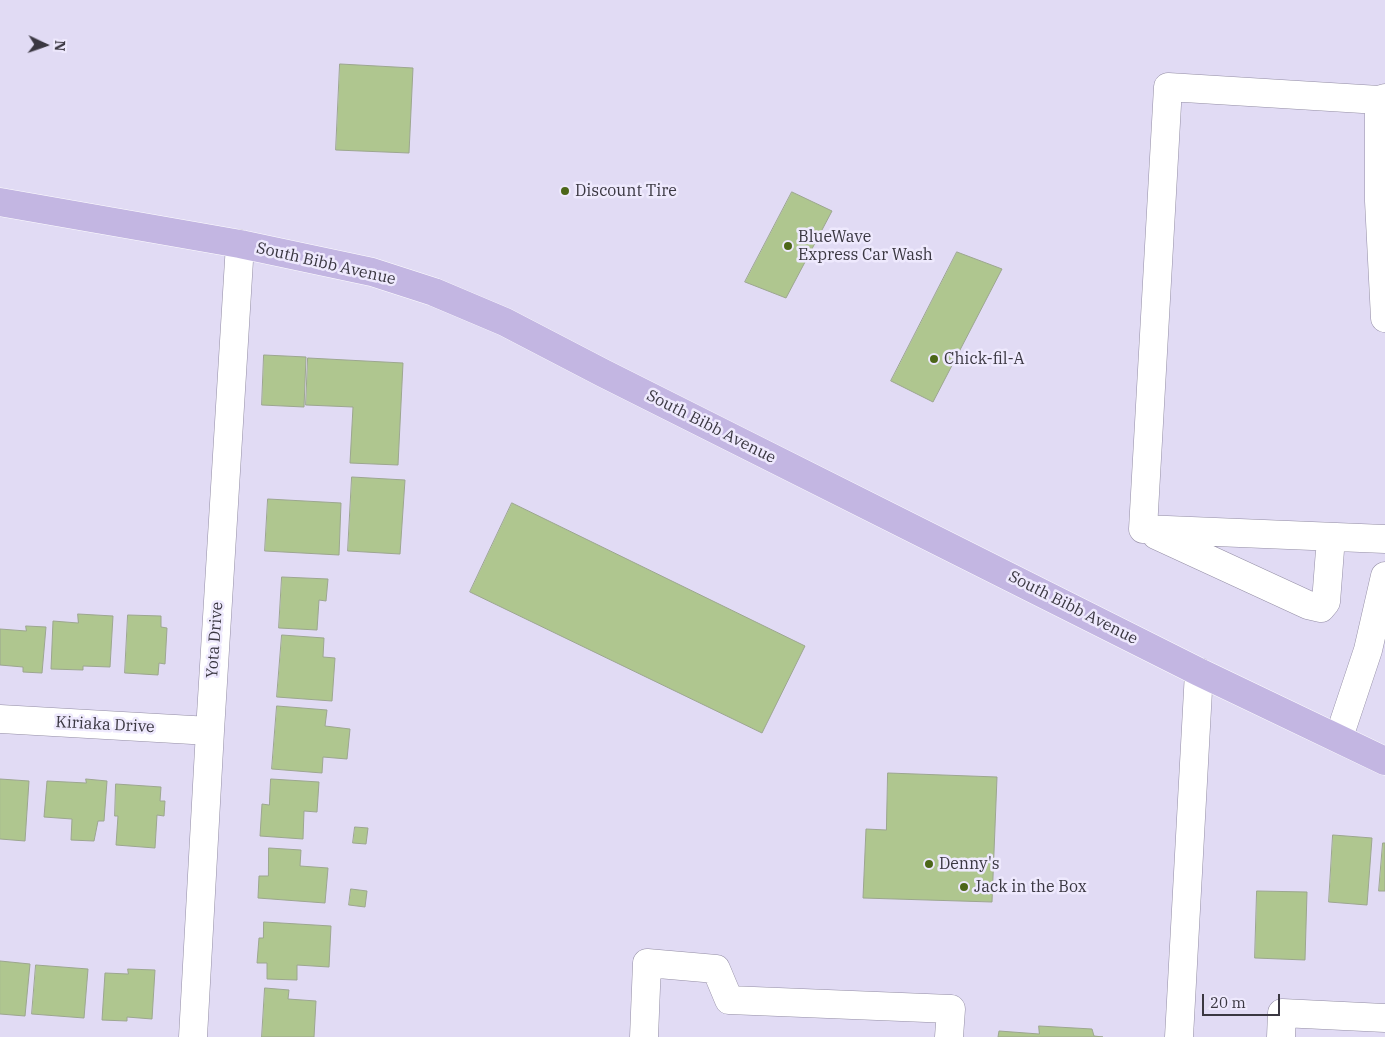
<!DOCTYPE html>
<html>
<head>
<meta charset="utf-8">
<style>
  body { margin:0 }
  #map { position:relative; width:1385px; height:1037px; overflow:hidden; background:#e1dbf4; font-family:"IBM Plex Serif",serif }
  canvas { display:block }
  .north { position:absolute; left:20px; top:20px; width:50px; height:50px; -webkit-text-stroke:4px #eee9fd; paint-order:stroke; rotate:93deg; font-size:14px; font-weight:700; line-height:20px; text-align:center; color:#3a3741 }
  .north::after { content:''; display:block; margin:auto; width:18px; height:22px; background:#3a3741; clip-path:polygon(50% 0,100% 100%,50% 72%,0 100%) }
  .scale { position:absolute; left:1202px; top:994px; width:78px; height:22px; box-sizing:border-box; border:2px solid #3a3741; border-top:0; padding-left:6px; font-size:15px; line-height:18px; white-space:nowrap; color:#3a3741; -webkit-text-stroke:4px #eee9fd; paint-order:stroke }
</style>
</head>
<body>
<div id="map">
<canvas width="1385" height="1037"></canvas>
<div class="north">N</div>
<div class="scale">20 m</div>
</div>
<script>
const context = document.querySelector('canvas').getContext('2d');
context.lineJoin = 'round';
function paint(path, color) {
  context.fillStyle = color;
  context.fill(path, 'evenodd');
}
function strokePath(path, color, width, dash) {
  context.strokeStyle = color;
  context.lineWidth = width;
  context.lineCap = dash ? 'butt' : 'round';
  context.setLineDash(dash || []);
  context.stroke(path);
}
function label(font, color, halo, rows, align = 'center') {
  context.font = font + ' "IBM Plex Serif",serif';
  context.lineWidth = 5;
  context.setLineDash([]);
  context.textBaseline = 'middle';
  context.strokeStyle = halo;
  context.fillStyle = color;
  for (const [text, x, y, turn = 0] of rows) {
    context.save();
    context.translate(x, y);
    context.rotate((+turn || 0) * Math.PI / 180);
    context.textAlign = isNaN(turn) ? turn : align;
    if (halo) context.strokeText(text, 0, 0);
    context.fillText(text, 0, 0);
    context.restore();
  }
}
const building = new Path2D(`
  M340 64 413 68 409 153 336 150Z
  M792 192 832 211 786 298 745 282Z
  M957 252 1002 269 933 402 891 381Z
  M264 355 306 357 304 407 262 405Z
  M308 358 403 363 398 465 350 463 353 407 306 405Z
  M352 477 405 480 400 554 348 551Z
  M268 499 341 503 339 555 265 551Z
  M512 503 805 646 762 733 470 592Z
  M282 577 328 579 326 601 319 600 317 630 279 628Z
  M78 614 113 616 110 667 83 666V670L51 669 53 621 78 623Z
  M128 615 161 616V627L167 628 165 664 159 663 158 675 125 673Z
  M26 626 46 627 42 673 23 672V667L0 665V629L26 631Z
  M282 635 324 638 323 657 335 658 332 701 277 697Z
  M277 706 327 710 325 726 350 729 347 759 323 757 322 773 272 769Z
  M888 773 997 777 992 902 863 898 866 829 886 830Z
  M0 779 29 781 25 841 0 839Z
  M86 779 107 781 104 821H98L94 841 71 840 72 819 44 817 47 781 86 783Z
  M271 779 319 782 317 812 304 811 303 839 260 836 262 804 269 805Z
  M116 784 161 787 160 801H165L164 816 157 815 155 848 116 845 118 816H115Z
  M355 827 368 828 366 844 353 843Z
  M1333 835 1372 838 1367 905 1329 902Z
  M1383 843H1385V891H1379Z
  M269 848 301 850 300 866 328 868 325 903 258 898 259 876H268Z
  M351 889 367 891 365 907 349 905Z
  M1257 891 1307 892 1305 960 1255 958Z
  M264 922 331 926 329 967 297 965V980L267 979V963H257L259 938H263Z
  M0 961 30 964 25 1016 0 1014Z
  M36 965 88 969 84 1018 32 1014Z
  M128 969 155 970 152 1019 127 1017V1021L102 1020 105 973 128 974Z
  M265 988 289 990 288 999 316 1001 314 1037H262Z
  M1039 1026 1092 1029 1094 1036 1103 1037H998L999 1031 1039 1034Z`);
const minor = new Path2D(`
  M1385 98 1379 100V201L1385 318
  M1379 100 1168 87 1143 529 1385 539
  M1156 535 1308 605 1321 608 1326 602 1331 537
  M0 719 210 731
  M1339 737 1368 650 1385 576
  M193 1037 210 731 240 244
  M644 1037 647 963 716 969 729 1000 951 1009 949 1037
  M1179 1037 1199 672
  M1281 1037 1282 1013 1385 1018`);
const major = new Path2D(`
  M0 202 240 244 372 272 434 292 505 322 603 373 1199 672 1385 761`);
const markers = [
  [565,191,5,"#4c6618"],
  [788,246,5,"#4c6618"],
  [934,359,5,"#4c6618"],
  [929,864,5,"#4c6618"],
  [964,887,5,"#4c6618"]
];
const poiNames = [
  ["Discount Tire",575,191],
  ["BlueWave",798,237],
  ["Express Car Wash",798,255],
  ["Chick-fil-A",944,359],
  ["Denny's",939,864],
  ["Jack in the Box",974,887]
];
const streetNames = [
  ["South Bibb Avenue",326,264,13],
  ["South Bibb Avenue",711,427,27],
  ["South Bibb Avenue",1073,608,27],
  ["Yota Drive",215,640,-86],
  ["Kiriaka Drive",105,725,3]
];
paint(building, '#afc68f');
strokePath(building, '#9ca68f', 1);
strokePath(minor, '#938da4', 29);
strokePath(major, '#fff', 29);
strokePath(minor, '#fff', 28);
strokePath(major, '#c3b6e2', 28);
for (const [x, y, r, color] of markers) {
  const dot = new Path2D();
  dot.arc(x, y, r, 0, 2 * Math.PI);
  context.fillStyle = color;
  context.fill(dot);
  strokePath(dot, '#eee9fd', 2);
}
label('16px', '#3a3741', '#eee9fd', poiNames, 'left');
label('16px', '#3a3741', '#eee9fd', streetNames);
</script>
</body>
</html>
